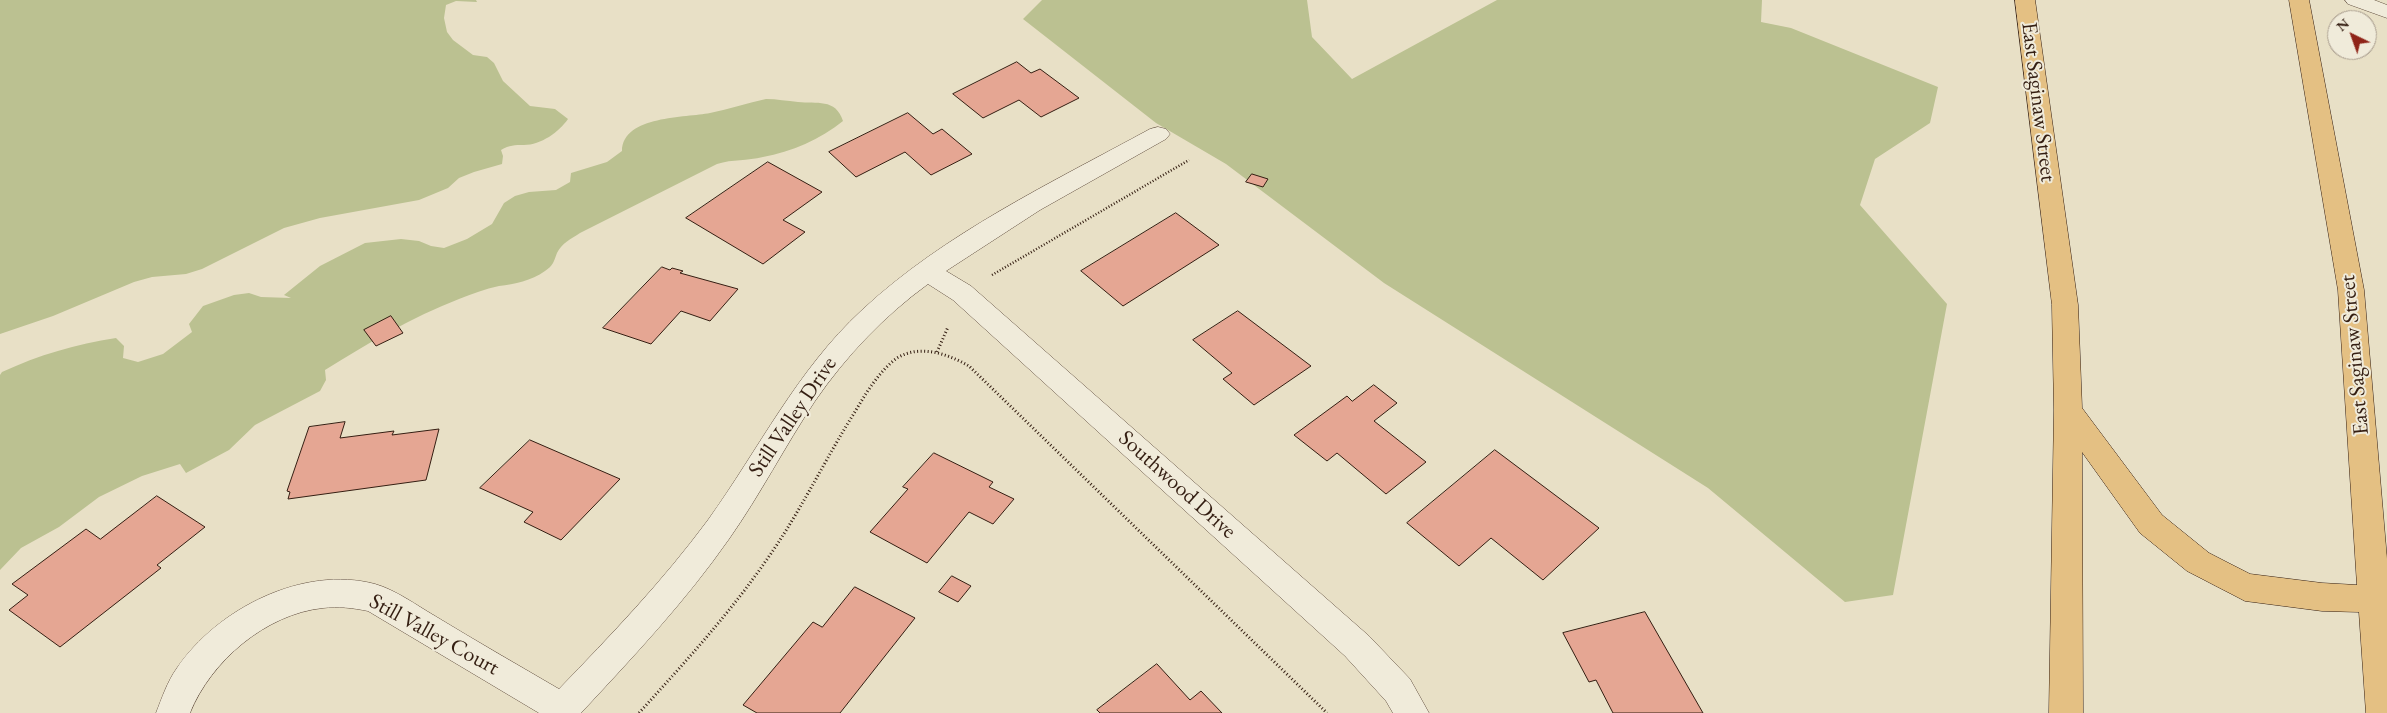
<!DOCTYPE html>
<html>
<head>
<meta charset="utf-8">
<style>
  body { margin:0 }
  #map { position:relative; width:2387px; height:713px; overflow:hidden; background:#e8e0c6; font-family:"EB Garamond",serif }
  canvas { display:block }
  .north { position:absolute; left:2327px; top:10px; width:50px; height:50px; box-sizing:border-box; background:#f0ebda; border:1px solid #a5998a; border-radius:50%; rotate:318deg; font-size:14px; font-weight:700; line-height:20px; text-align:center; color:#341e12 }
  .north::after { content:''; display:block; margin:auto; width:18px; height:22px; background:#8f2418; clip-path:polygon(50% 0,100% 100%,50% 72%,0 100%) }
</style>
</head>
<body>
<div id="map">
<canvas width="2387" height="713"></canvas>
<div class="north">N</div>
</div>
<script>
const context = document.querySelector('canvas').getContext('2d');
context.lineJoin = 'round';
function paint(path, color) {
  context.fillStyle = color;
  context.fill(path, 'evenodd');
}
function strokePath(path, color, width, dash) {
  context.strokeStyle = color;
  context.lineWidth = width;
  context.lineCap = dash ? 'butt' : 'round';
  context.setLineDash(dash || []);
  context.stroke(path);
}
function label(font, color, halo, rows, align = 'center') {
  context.font = font + ' "EB Garamond",serif';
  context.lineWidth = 4;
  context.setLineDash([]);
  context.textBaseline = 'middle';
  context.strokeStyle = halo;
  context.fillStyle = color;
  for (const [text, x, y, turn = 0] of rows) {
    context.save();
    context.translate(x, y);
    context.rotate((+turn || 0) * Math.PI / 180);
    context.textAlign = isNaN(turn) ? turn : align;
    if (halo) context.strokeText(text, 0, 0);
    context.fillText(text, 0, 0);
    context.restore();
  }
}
const green = new Path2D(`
  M0 0H476L477 2 456 1 446 5 444 18 447 32 453 40 473 55 487 57 494 63 503 81 530 106 555 109 568 119C559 132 541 145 524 145 514 145 510 145 501 150L503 156 502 164 474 172 459 178 448 188 419 200 320 218 284 228 202 269 186 274 152 277 134 282 53 316 0 334Z
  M1042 0H1307L1312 37 1352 79 1497 0H1762L1761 22 1791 28 1938 87 1930 123 1875 159 1860 205 1947 304 1893 595 1845 602 1708 488 1384 283 1226 164 1156 123 1023 19Z
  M766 99C777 99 787 101 798 102 816 104 836 98 843 121 821 139 791 152 763 157 747 161 733 159 717 164L580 233C571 239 562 243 557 253 554 261 553 266 545 271 531 281 515 284 499 286 485 289 472 294 459 299 412 317 367 344 325 370L326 380 320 391 255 425 229 450 186 473 180 464 142 476 99 497 59 527 21 548 0 570V375L2 372C39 355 76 344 116 338L124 346 123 358 138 362 163 354 192 332 189 324 203 306 234 295 249 293 261 297 291 298 284 295 320 266 365 243 401 239 419 241 431 246 444 248 467 239 492 224 504 203 515 196 529 192 556 190 570 182 571 173 607 162 622 151C623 115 686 118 710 113 729 109 748 103 766 99Z`);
const building = new Path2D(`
  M1017 62 1031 73 1040 69 1079 98 1041 117 1019 100 983 118 953 94Z
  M908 113 933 134 942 129 972 154 931 175 905 152 856 177 829 152Z
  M768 162 822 192 783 220 805 232 763 264 686 218Z
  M1252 174 1268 179 1263 187 1246 182Z
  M1176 213 1219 245 1123 306 1081 271Z
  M662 267 670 270 672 268 683 271 680 273 738 289 710 321 681 311 651 344 603 328Z
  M1238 311 1311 366 1254 405 1223 379 1232 373 1193 340Z
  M391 316 403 333 376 346 364 330Z
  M1374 385 1397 403 1374 421 1426 462 1386 494 1337 453 1327 461 1294 435 1347 396 1352 401Z
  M345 422 340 438 394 431 392 435 439 429 426 480 288 499 290 492 287 491 309 427Z
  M530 440 620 479 561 540 524 522 533 512 480 488Z
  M1495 450 1599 528 1543 580 1491 538 1459 566 1407 523Z
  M934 453 993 482 989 487 1014 499 993 524 969 512 927 563 870 532 908 489 903 487Z
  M157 496 205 527 157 565 161 568 60 647 9 610 28 595 12 584 86 529 100 539Z
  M952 576 971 586 958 602 939 592Z
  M855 587 915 618 840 713H757L743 705 813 622 822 627Z
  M1645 612 1703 713H1613L1596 680 1589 682 1563 633Z
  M1157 664 1190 700 1201 691 1222 713H1100L1097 710Z`);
const pathFar1 = new Path2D(`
  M992 275 1189 160`);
const path = new Path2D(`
  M937 352 948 327
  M639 713C686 661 733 610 772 552 802 508 825 460 853 415 865 395 878 372 897 358 920 344 948 354 969 366L1327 713`);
const minor = new Path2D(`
  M1158 127 1166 129 1170 134 1166 139 1040 210 946 271 971 286 1369 636 1410 679 1429 713H1393L1386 701 1345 656 953 300 928 284C884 316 846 356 815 401 785 446 760 495 729 539 685 602 633 657 581 713H539L368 611C353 608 338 606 323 608 266 614 211 661 190 713H156C162 698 167 682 177 668 217 609 303 565 375 584 396 590 416 605 435 616 476 641 518 665 559 689 611 635 663 581 708 520 759 449 797 370 862 310 945 233 1051 183 1150 129Z`);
const tertiary = new Path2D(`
  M2345 0H2374L2387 5V18L2348 4Z`);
const primary = new Path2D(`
  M2015 0H2035L2078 305 2082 408 2162 515 2209 553 2250 574 2322 583 2357 585 2338 290 2289 0H2309L2364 290 2387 559V713H2366L2359 612 2322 611 2245 601 2187 571 2140 533 2082 452 2083 713H2049L2054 410 2052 305Z`);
const streetNames = [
  ["East Saginaw Street",2038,102,83],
  ["East Saginaw Street",2355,355,-95],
  ["Still Valley Drive",793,417,-56],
  ["Southwood Drive",1177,485,42],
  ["Still Valley Court",434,635,29]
];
paint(green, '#bbc191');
paint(building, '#e5a693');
strokePath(building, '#341e12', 1);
strokePath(minor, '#614e3f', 1);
strokePath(tertiary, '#614e3f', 1);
strokePath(primary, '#341e12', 1);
strokePath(pathFar1, '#341e12', 2.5, [1, 2]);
strokePath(path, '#341e12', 3, [1, 2.5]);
paint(minor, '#f0ebda');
paint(tertiary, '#f0ebda');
paint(primary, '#e4c083');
label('22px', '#341e12', '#f0ebda', streetNames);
</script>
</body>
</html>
